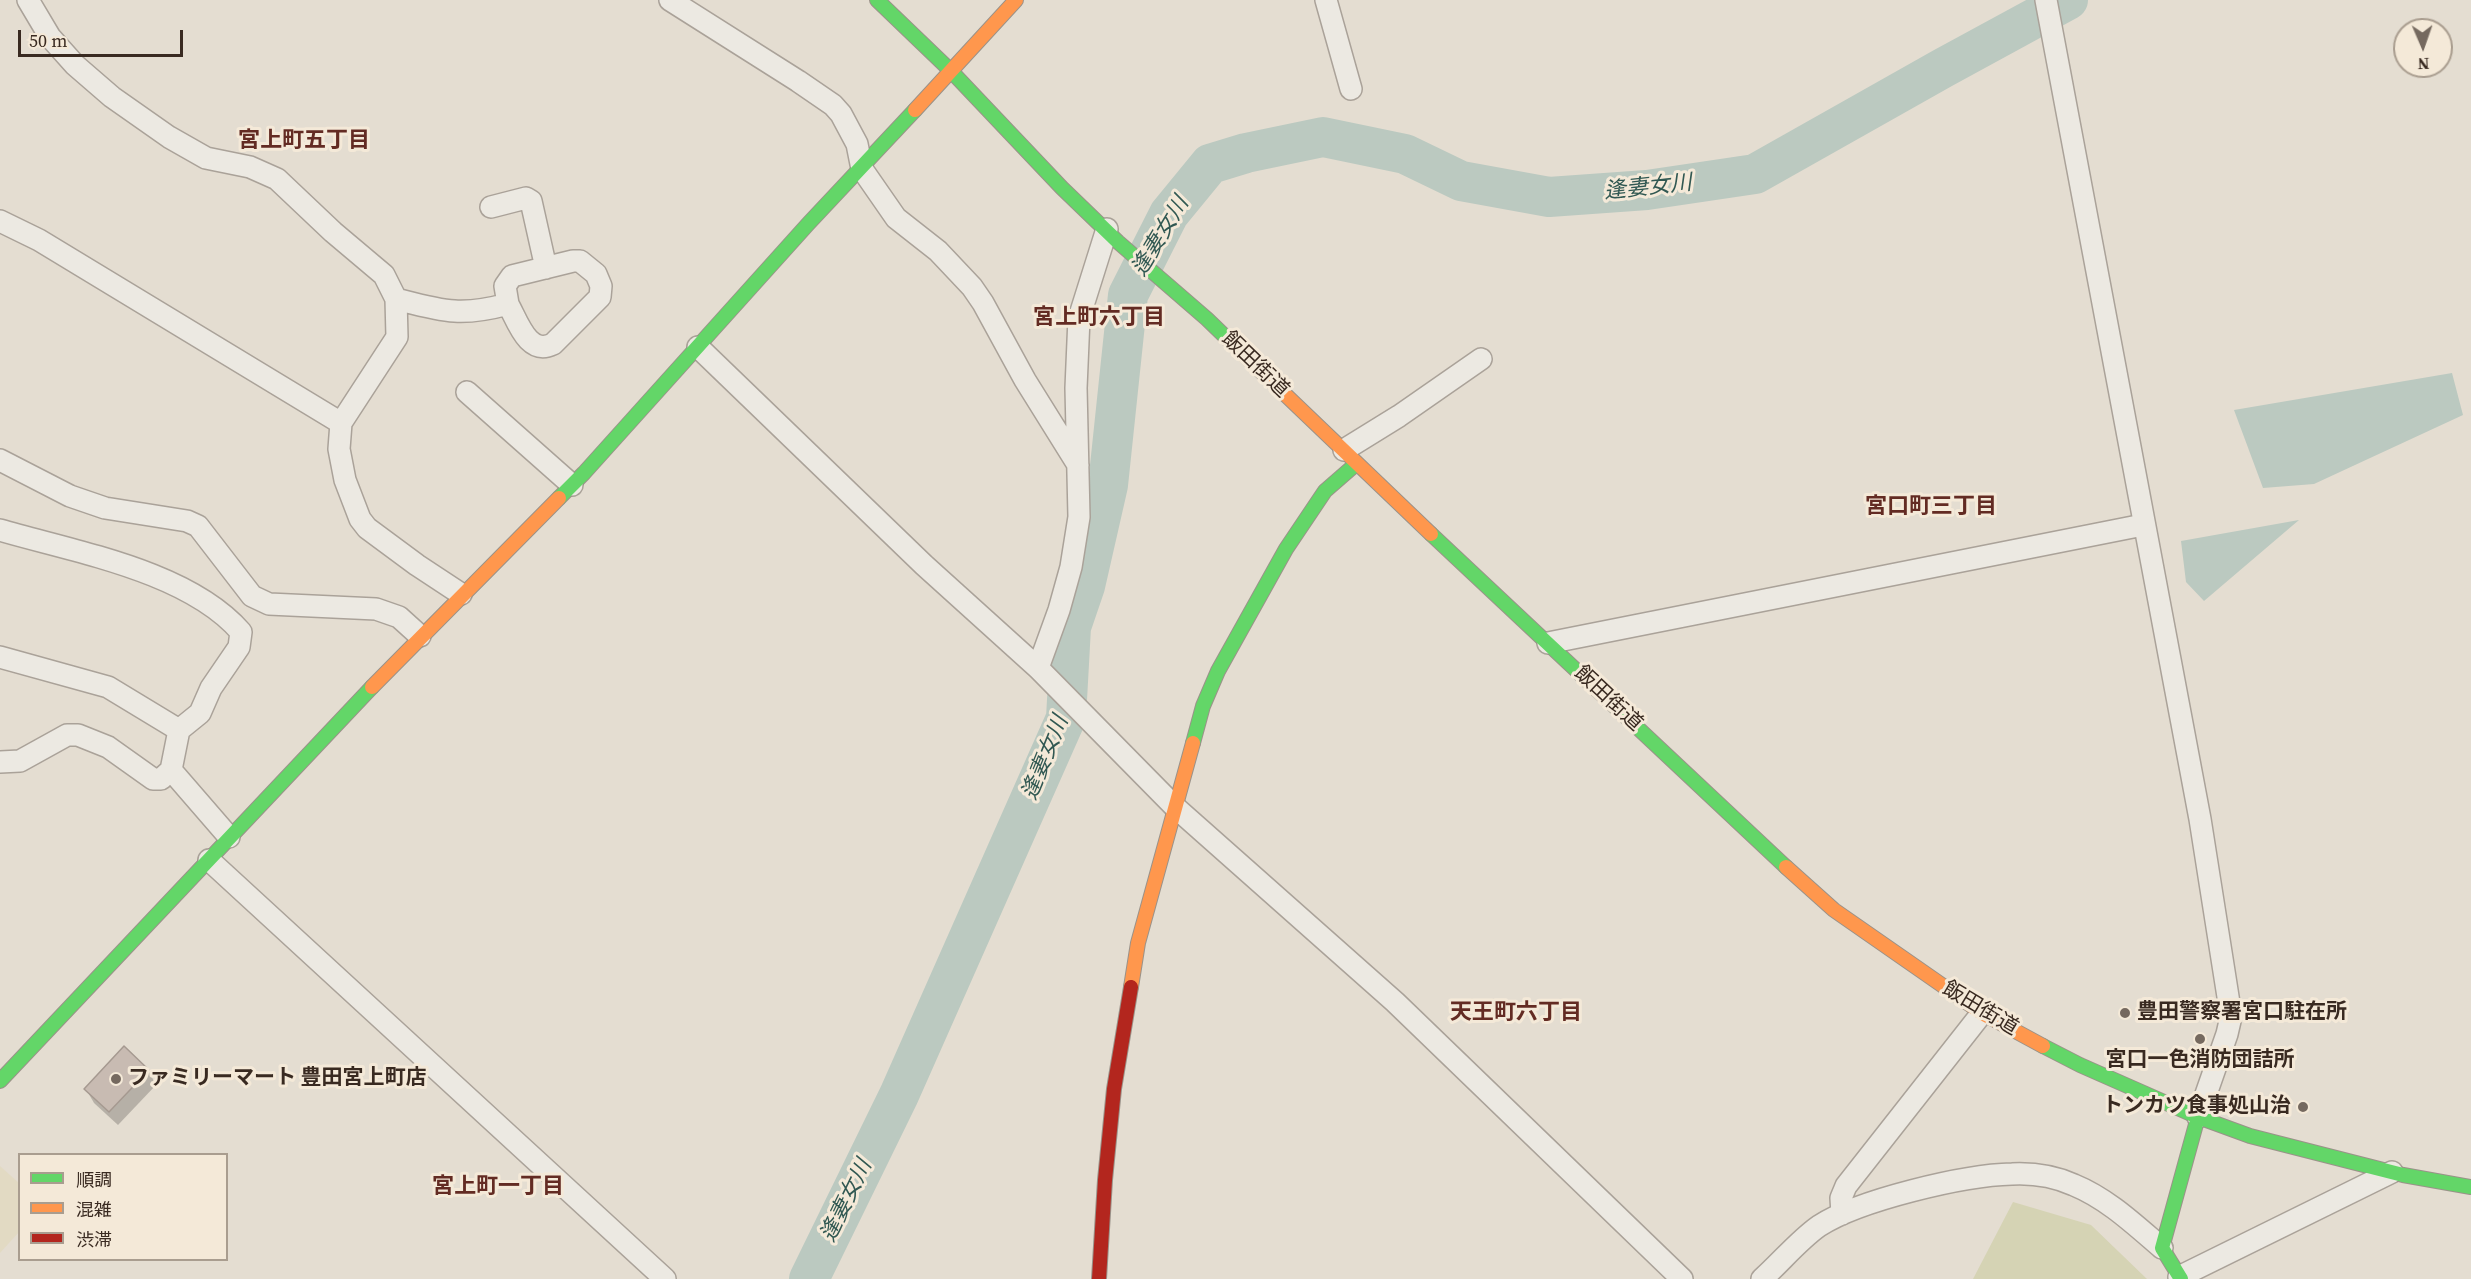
<!DOCTYPE html>
<html>
<head>
<meta charset="utf-8">
<style>
  body { margin:0 }
  #map { position:relative; width:2471px; height:1279px; overflow:hidden; background:#e4ddd1; font-family:"Source Serif 4","Noto Sans JP",serif }
  canvas { display:block }
  .legend { position:absolute; left:18px; top:1153px; width:210px; height:108px; box-sizing:border-box; background:#f4e9d8; border:2px solid #a99d8f; margin:0; padding:8px 10px; list-style:none; font-size:18px; color:#392a21 }
  .legend li { display:flex; align-items:center; gap:12px; height:30px }
  .legend b { width:30px; border:2px solid #a99d8f }
  .north { position:absolute; left:2393px; top:18px; width:60px; height:60px; box-sizing:border-box; background:#f4e9d8; border:2px solid #a99d8f; border-radius:50%; rotate:178deg; font-size:16px; font-weight:700; line-height:24px; text-align:center; color:#392a21 }
  .north::after { content:''; display:block; margin:auto; width:21px; height:27px; background:#75695f; clip-path:polygon(50% 0,100% 100%,50% 72%,0 100%) }
  .scale { position:absolute; left:18px; top:30px; width:165px; height:27px; box-sizing:border-box; border:3px solid #392a21; border-top:0; padding-left:8px; font-size:18px; line-height:21px; white-space:nowrap; color:#392a21; -webkit-text-stroke:4px #f4e9d8; paint-order:stroke }
</style>
</head>
<body>
<div id="map">
<canvas width="2471" height="1279"></canvas>
<ul class="legend">
<li><b style="height:8px;background:#63d668"></b>順調</li>
<li><b style="height:8px;background:#ff974d"></b>混雑</li>
<li><b style="height:8px;background:#b3261e"></b>渋滞</li>
</ul>
<div class="north">N</div>
<div class="scale">50 m</div>
</div>
<script>
const context = document.querySelector('canvas').getContext('2d');
context.lineJoin = 'round';
function paint(path, color) {
  context.fillStyle = color;
  context.fill(path, 'evenodd');
}
function strokePath(path, color, width, dash) {
  context.strokeStyle = color;
  context.lineWidth = width;
  context.lineCap = dash ? 'butt' : 'round';
  context.setLineDash(dash || []);
  context.stroke(path);
}
function label(font, color, halo, rows, align = 'center') {
  context.font = font + ' "Source Serif 4","Noto Sans JP",serif';
  context.lineWidth = 6;
  context.setLineDash([]);
  context.textBaseline = 'middle';
  context.strokeStyle = halo;
  context.fillStyle = color;
  for (const [text, x, y, turn = 0] of rows) {
    context.save();
    context.translate(x, y);
    context.rotate((+turn || 0) * Math.PI / 180);
    context.textAlign = isNaN(turn) ? turn : align;
    if (halo) context.strokeText(text, 0, 0);
    context.fillText(text, 0, 0);
    context.restore();
  }
}
const farmland = new Path2D(`
  M0 1166 20 1184 19 1232 0 1253Z`);
const green = new Path2D(`
  M2013 1202 2091 1225 2147 1279H1973Z`);
const water = new Path2D(`
  M2452 373 2463 415 2314 484 2263 488 2234 410Z
  M2299 520 2204 601 2186 582 2181 541Z`);
const shadow = new Path2D(`
  M148 1070 156 1085 118 1125 94 1103 86 1089Z`);
const river = new Path2D(`
  M809 1279 899 1095 1066 718 1071 627 1085 586 1108 485 1128 295 1169 214 1210 164 1246 153 1323 137 1405 154 1461 181 1549 197 1647 190 1755 174 1943 68 2068 0`);
const building = new Path2D(`
  M124 1046 149 1070 109 1112 84 1089Z`);
const street = new Path2D(`
  M28 0 50 37 75 65 112 97 169 137 206 158 250 167 277 179 333 232 384 275 396 299 397 337 341 423 339 449 345 480 360 519 367 528 417 565 461 594
  M670 0 798 81 833 105 841 114 857 144 862 169 896 218 938 251 972 287 983 303 1025 380 1078 465
  M1326 0 1351 89
  M2046 0 2200 819 2229 1003 2230 1021 2227 1034 2198 1117
  M491 207 526 198 531 201 546 268
  M0 221 39 240 341 423
  M396 299C443 311 460 317 508 304 518 322 528 356 553 344L600 297 601 286 596 274 580 261H573L512 276 505 286 508 304
  M698 347 924 565 1038 668 1175 807 1395 1002 1682 1279
  M467 392 572 485
  M1344 450 1399 416 1481 359
  M0 460 70 496 105 508 187 521 198 526 252 596 269 604 376 609 399 617 420 636
  M0 530C75 552 188 571 241 632L239 647 211 688 200 713 179 730 171 770 229 837
  M1548 643 2143 525
  M0 657 108 687 179 730
  M1038 668 1059 610 1071 567 1079 517 1076 388 1079 318 1107 229
  M0 762 20 761 67 735H78L108 747 153 779H161L171 770
  M209 860 665 1279
  M1842 1214 1841 1198 1846 1186 1982 1013
  M2179 1277 2392 1172
  M1762 1279C1781 1262 1799 1240 1819 1226 1859 1200 1964 1175 2012 1174 2033 1173 2054 1176 2074 1185 2108 1199 2135 1225 2162 1248`);
const fast = new Path2D(`
  M877 0 952 72 1062 188 1118 242 1207 319 1269 379
  M559 498 584 473 808 224 915 110
  M1431 534 1786 867
  M1193 743 1203 706 1218 671 1286 549 1325 491 1356 464
  M2043 1046 2080 1065 2198 1117 2250 1136 2403 1175 2471 1187
  M0 1081 372 687
  M2181 1279 2162 1248 2198 1117`);
const slow = new Path2D(`
  M915 110 1016 0
  M1269 379 1431 534
  M372 687 559 498
  M1786 867 1834 910 1982 1013 2043 1046
  M1131 987 1138 943 1193 743`);
const jam = new Path2D(`
  M1099 1279 1105 1180 1114 1089 1131 987`);
const markers = [
  [2125,1013,6,"#75695f"],
  [2200,1039,6,"#75695f"],
  [116,1079,6,"#75695f"],
  [2303,1107,6,"#75695f"]
];
const streetNames = [
  ["飯田街道",1255,365,44],
  ["飯田街道",1608,699,43],
  ["飯田街道",1980,1009,31]
];
const poiNames = [
  ["豊田警察署宮口駐在所",2137,1013],
  ["宮口一色消防団詰所",2200,1061,"center"],
  ["ファミリーマート 豊田宮上町店",128,1079],
  ["トンカツ食事処山治",2291,1107,"right"]
];
const neighbourhoodNames = [
  ["宮上町五丁目",304,141],
  ["宮上町六丁目",1099,318],
  ["宮口町三丁目",1931,507],
  ["天王町六丁目",1516,1013],
  ["宮上町一丁目",498,1187]
];
const waterNames = [
  ["逢妻女川",1648,188,-6],
  ["逢妻女川",1161,237,-59],
  ["逢妻女川",1046,758,-68],
  ["逢妻女川",847,1201,-64]
];
paint(farmland, '#e2dac3');
paint(green, '#d5d3b4');
paint(water, '#bbc9c0');
paint(shadow, '#0003');
strokePath(river, '#bbc9c0', 40);
paint(building, '#c8bbb2');
strokePath(building, '#a59990', 1.5);
strokePath(street, '#aaa299', 24);
strokePath(fast, '#9a9289', 16);
strokePath(slow, '#9a9289', 16);
strokePath(jam, '#9a9289', 16);
strokePath(street, '#ece9e2', 21);
strokePath(fast, '#63d668', 14);
strokePath(slow, '#ff974d', 14);
strokePath(jam, '#b3261e', 14);
for (const [x, y, r, color] of markers) {
  const dot = new Path2D();
  dot.arc(x, y, r, 0, 2 * Math.PI);
  context.fillStyle = color;
  context.fill(dot);
  strokePath(dot, '#f4e9d8', 2);
}
label('21px', '#392a21', '#f4e9d8', streetNames);
label('bold 21px', '#392a21', '#f4e9d8', poiNames, 'left');
label('bold 22px', '#632b23', '#f4e9d8', neighbourhoodNames);
label('italic 22px', '#315852', '#f4e9d8', waterNames);
</script>
</body>
</html>
